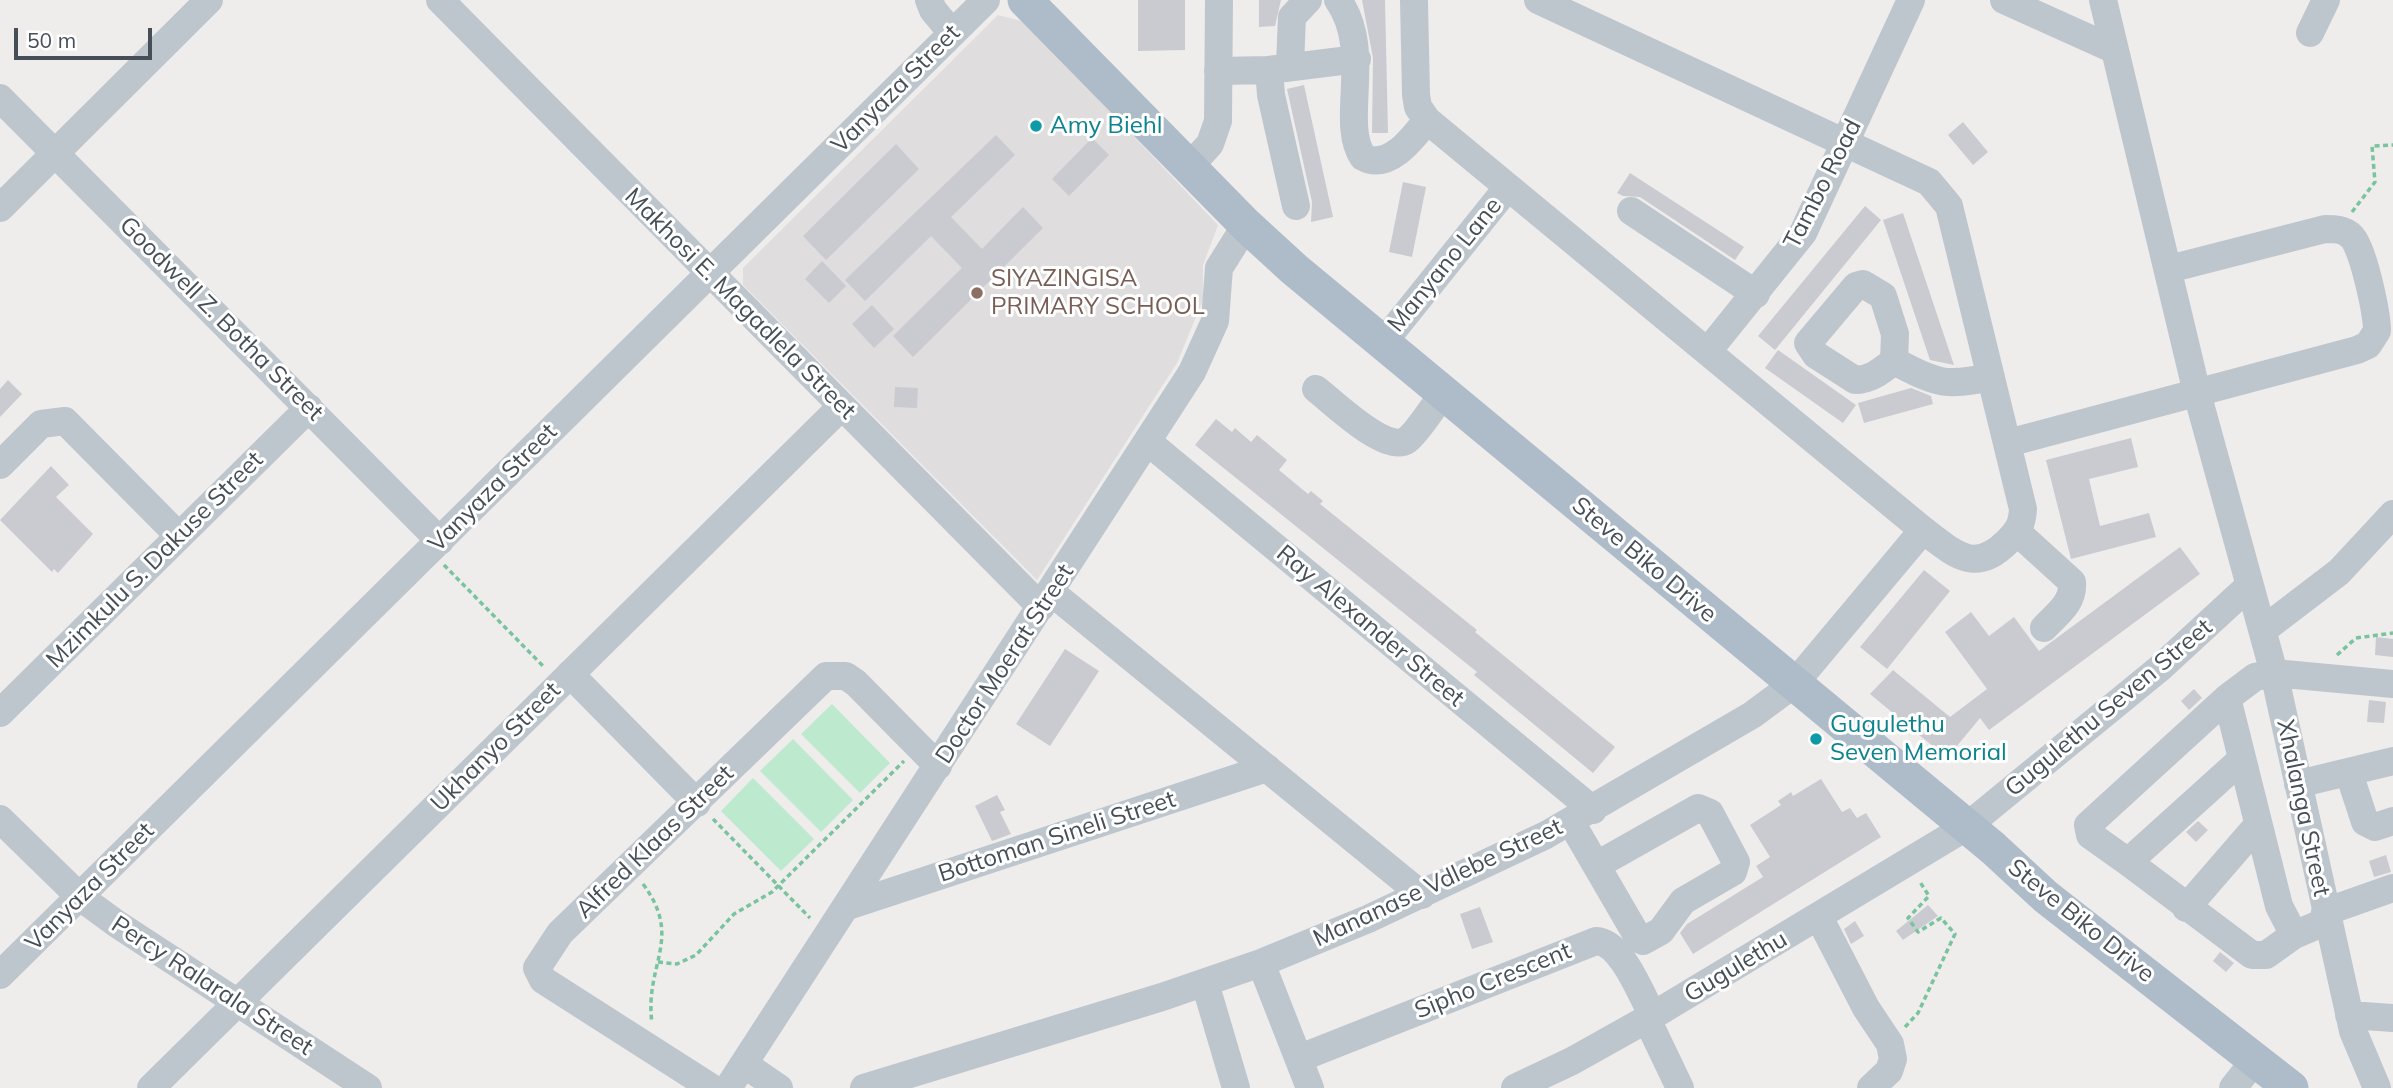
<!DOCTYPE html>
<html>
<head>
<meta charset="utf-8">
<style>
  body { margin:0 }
  #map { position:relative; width:2393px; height:1088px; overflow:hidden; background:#efecec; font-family:Mulish,sans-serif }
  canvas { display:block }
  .scale { position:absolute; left:14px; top:28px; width:138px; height:32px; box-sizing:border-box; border:4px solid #464f57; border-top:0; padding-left:9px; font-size:21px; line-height:24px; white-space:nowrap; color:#464f57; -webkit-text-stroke:5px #fff; paint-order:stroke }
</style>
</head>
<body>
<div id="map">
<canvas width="2393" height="1088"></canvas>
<div class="scale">50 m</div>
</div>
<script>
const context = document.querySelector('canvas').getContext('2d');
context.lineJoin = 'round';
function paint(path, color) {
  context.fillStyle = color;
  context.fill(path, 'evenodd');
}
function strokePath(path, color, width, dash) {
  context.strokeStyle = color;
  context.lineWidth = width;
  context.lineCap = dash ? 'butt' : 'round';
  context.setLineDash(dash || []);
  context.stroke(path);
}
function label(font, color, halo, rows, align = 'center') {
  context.font = font + ' Mulish,sans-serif';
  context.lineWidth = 6;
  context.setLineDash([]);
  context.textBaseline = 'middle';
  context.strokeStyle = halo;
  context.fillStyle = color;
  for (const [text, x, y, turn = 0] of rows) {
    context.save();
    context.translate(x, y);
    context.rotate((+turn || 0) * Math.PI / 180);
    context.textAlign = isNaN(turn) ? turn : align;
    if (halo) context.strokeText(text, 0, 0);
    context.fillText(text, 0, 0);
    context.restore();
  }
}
const education = new Path2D(`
  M998 15 1025 22 1218 225 1203 265V300L1177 363 1037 580 743 285V268Z`);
const green = new Path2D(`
  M832 704 890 763 860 793 801 734Z
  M793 739 853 800 821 832 760 771Z
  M753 778 814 839 781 871 721 811Z`);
const building = new Path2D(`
  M1138 0H1185V50L1138 51Z
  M1259 0H1281L1275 26 1259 27Z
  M1362 0H1385L1388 133H1372L1373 58Z
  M1304 85 1333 217 1311 222 1312 202 1287 89Z
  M1963 122 1988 152 1973 165 1948 135Z
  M996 135 1015 155 951 217 982 249 1023 207 1043 228 913 357 893 336 962 268 931 236 865 301 845 280Z
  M1092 138 1109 155 1069 196 1052 179Z
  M896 144 919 169 826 260 803 236Z
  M1630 173 1744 247 1735 260 1640 197 1623 196 1617 193Z
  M1403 182 1426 187 1412 257 1389 252Z
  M1865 206 1881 220 1775 350 1758 336Z
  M1903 213 1954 365 1930 360 1883 220Z
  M822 261 846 286 829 303 805 279Z
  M872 305 894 329 874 348 852 324Z
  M1778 350 1856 405 1843 423 1765 368Z
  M8 380 22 394 0 417V389Z
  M895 387 918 388 917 408 894 407Z
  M1911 388 1931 396 1933 404 1864 423 1858 403Z
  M1216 419 1232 432 1235 428 1251 442 1257 435 1287 460 1279 470 1308 494 1311 491 1323 501 1320 504 1477 630 1475 632 1615 747 1593 773 1474 675 1477 672 1195 445Z
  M2131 438 2138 467 2089 479 2100 526 2149 513 2156 537 2071 559 2046 460Z
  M51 466 69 485 56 497 93 534 58 573 54 569 52 572 0 520Z
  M2180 547 2200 574 1989 730 1980 718 1947 758 1870 694 1893 670 1950 717 1987 689 1945 632 1971 612 1989 636 2014 617 2039 651Z
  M1924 570 1950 591 1887 669 1860 647Z
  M2376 637 2393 639V657L2375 655Z
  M1065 649 1099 671 1050 746 1016 724Z
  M2194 689 2202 698 2189 710 2181 701Z
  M2369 700 2386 702 2384 723 2367 722Z
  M1821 779 1842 812 1850 808 1857 818 1866 813 1881 837 1693 954 1680 933 1687 924 1763 877 1756 866 1770 857 1750 825 1781 805 1778 801 1791 792 1793 796Z
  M997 795 1005 810 1000 812 1011 834 992 841 975 806Z
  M2198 821 2208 830 2196 842 2186 832Z
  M2386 855 2391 872 2374 877 2369 861Z
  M1928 905 1938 916 1903 940 1896 931Z
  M1480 907 1493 942 1472 949 1460 914Z
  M1855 921 1864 936 1851 944 1844 929Z
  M2220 952 2234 963 2226 972 2213 961Z`);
const path = new Path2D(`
  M2352 212 2375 182 2372 146 2393 145
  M444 565 544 667
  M2337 655 2356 638 2393 633
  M713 819 810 918
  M643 884C684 939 644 964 652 1023
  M658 962 677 964 696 955 734 914 772 892 904 761
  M1905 1027 1918 1013 1955 934 1941 918 1918 932 1908 918 1929 896 1920 882`);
const minor = new Path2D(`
  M440 0 1041 607
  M929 0 933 10 952 33
  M1338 0C1374 51 1339 122 1363 157 1389 171 1413 138 1427 120
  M1414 0 1416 95 1418 107 1427 120 1923 530C1954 553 1974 575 2007 542 2018 531 2022 525 2023 509L1949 206 1929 182 1538 0
  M2004 0 2115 50
  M2103 0 2197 393 2274 673 2353 1031 2377 1088
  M2310 33 2326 0
  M1290 65 1292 17 1308 0
  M1269 70 1357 59
  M1218 71 1269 70 1271 95 1296 206
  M0 98 440 541
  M1189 167 1210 144 1218 121 1219 0
  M0 208 209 0
  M1631 211 1756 294
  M1863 284 1883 296 1895 334 1894 361C1882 370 1871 380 1855 380L1816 355 1808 343 1856 286Z
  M1382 344 1508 187
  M1708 351 1803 233 1911 0
  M1894 361C1937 383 1943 387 1991 377
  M1316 389C1333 402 1387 455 1407 440 1418 432 1434 405 1444 393
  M1148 442 1593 810
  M2008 443 2357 350 2368 345 2377 331C2377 314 2363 246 2351 236 2344 229 2335 229 2325 229L2169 269
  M0 465 41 424 65 421 179 536
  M2017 532 2072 582C2074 603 2057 614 2044 628
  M1051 592 1422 895
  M2263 630 2339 572 2393 514
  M570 674 697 803
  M0 713 309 408
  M2241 760 2128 862 2252 955H2266L2294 935
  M2349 773 2365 822 2375 827 2393 821
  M2298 784 2393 761
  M0 819 80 897 117 924 368 1088
  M1571 822 1639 939 1643 941 1661 931 1683 901 1733 872 1736 862 1710 813 1698 808 1597 865
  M2128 862 2090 835 2088 825 2227 698
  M848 906 1267 768
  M2186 908 2257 826
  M2325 912 2393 888
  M1819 917 1866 1008 1890 1044 1893 1059 1889 1071 1871 1088
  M2327 921 2294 935 2279 906 2227 698 2255 677 2274 673 2393 684
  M1261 963 1310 1088
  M0 975 986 0
  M1205 983 1236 1088
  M2349 1015 2393 1018
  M1647 1019 1680 1088
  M1300 1058 1596 941C1622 942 1641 995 1653 1016
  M744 1064 779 1088
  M151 1088 842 406
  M712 1088 543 980 537 968 560 933 826 676H846L856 683 938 766
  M728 1088 1192 372 1215 321 1219 268 1246 225
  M864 1088 1162 997 1261 963 1368 919 1546 835 1752 715 1794 684 1923 530
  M1515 1088 1572 1061 1647 1019 1966 827 2160 668 2249 586
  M2233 1088 2255 1060`);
const major = new Path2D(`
  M1025 0 1246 225 1294 269 1993 848 2046 897 2291 1088`);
const markers = [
  [1036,126,7,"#0f9aa8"],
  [977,293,7,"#8d6e63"],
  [1816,739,7,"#0f9aa8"]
];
const streetNames = [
  ["Vanyaza Street",896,89,-45],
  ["Tambo Road",1823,184,-63],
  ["Manyano Lane",1445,265,-51],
  ["Makhosi E. Magadlela Street",740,304,45],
  ["Goodwell Z. Botha Street",221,319,45],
  ["Vanyaza Street",493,488,-45],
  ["Mzimkulu S. Dakuse Street",155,560,-45],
  ["Steve Biko Drive",1644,560,40],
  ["Ray Alexander Street",1370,626,40],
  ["Doctor Moerat Street",1005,664,-57],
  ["Gugulethu Seven Street",2109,708,-40],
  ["Ukhanyo Street",496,747,-45],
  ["Xhalanga Street",2303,808,78],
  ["Bottoman Sineli Street",1057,837,-18],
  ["Alfred Klaas Street",655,842,-44],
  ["Mananase Vdlebe Street",1438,883,-25],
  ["Vanyaza Street",90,887,-45],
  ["Steve Biko Drive",2081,921,39],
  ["Gugulethu",1736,967,-31],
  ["Sipho Crescent",1493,981,-22],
  ["Percy Ralarala Street",212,986,33]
];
const cultureNames = [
  ["Amy Biehl",1050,126],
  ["Gugulethu",1830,725],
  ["Seven Memorial",1830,753]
];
const educationNames = [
  ["SIYAZINGISA",991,279],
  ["PRIMARY SCHOOL",991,307]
];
paint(education, '#dfdddd');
paint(green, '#bde9ce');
paint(building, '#cacbd0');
strokePath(path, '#79c39e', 3.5, [5, 3.5]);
strokePath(minor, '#bec6cd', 28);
strokePath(major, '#aebcc9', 35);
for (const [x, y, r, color] of markers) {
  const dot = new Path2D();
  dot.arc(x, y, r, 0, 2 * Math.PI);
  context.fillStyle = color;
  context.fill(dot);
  strokePath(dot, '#fff', 2.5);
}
label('24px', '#464f57', '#fff', streetNames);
label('24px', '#0d838f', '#fff', cultureNames, 'left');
label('24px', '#785e54', '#fff', educationNames, 'left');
</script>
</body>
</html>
